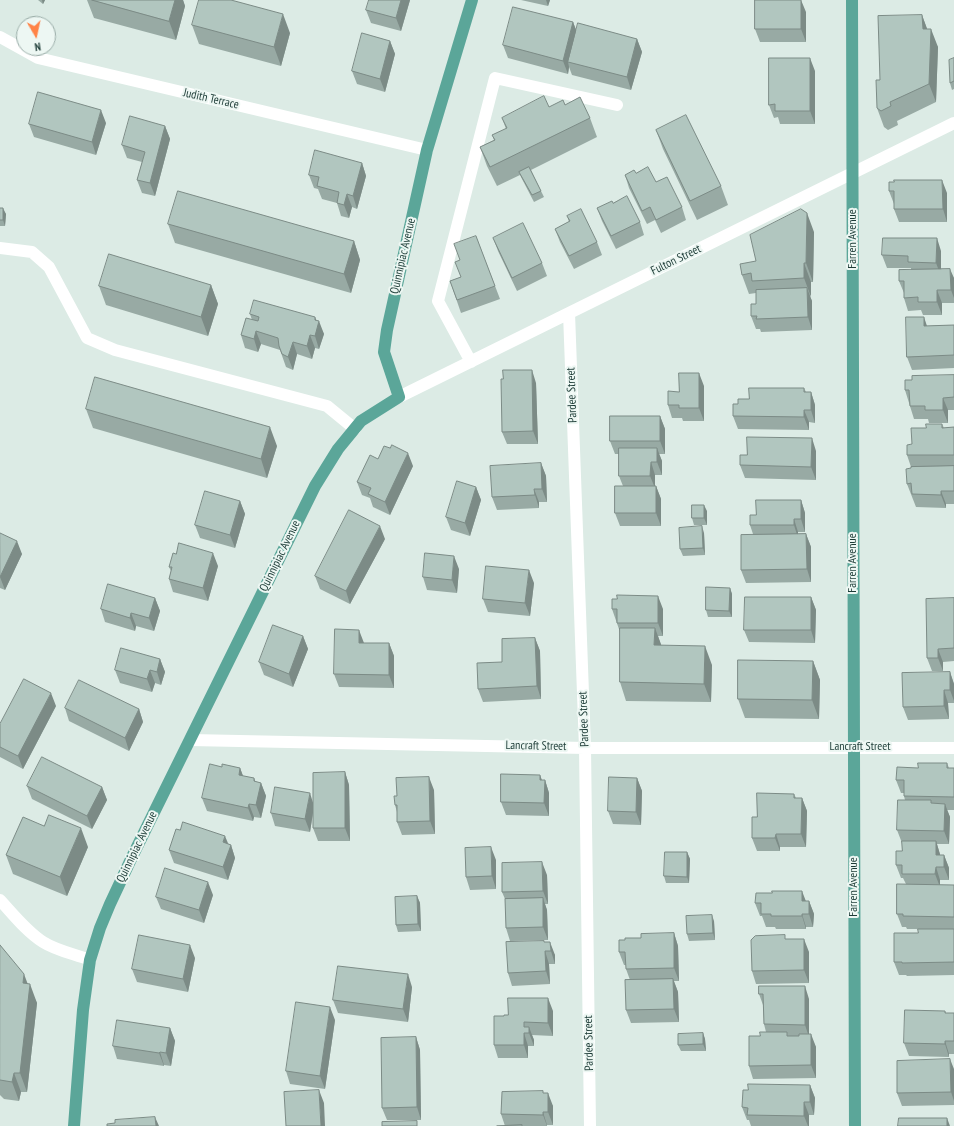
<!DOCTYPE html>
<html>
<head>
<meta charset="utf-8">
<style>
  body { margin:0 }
  #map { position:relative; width:954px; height:1126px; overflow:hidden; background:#dcebe5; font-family:"PT Sans Narrow",sans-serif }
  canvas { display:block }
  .north { position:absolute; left:16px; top:16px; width:40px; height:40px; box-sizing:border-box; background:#edf7f3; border:1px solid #99aca7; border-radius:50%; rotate:171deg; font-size:11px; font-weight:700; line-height:16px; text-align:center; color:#1c3b36 }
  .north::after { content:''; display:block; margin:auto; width:14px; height:18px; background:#ff8346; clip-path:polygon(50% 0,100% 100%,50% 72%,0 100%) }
</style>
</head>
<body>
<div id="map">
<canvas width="954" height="1126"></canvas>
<div class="north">N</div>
</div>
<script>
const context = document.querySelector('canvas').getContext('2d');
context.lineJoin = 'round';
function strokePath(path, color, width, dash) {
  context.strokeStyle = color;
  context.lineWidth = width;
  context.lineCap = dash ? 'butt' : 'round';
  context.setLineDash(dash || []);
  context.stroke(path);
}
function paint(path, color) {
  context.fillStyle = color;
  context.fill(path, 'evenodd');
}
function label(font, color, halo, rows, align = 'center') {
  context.font = font + ' "PT Sans Narrow",sans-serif';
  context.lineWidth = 4;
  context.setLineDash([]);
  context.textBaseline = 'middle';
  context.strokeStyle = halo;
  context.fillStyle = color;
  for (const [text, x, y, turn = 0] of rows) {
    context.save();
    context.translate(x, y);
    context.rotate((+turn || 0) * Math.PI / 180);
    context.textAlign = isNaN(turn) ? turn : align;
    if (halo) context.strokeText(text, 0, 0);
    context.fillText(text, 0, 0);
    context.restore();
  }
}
const minor = new Path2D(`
  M0 37 38 58 427 150
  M0 248 32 252 49 267 87 338 115 350 327 406 355 429
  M569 313 585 748 590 1126
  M471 362 438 301 495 78 617 105
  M399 397 954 123
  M190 740 585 748H954
  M0 900C13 914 26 931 43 942 57 951 75 954 90 960`);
const major = new Path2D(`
  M852 0 855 1126
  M74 1126 83 1010 90 960 100 928 110 904 132 857 315 486 338 449 361 421 399 397 384 352 387 330 427 150 472 0`);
const wall = new Path2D(`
  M38 0H45L43 4Z
  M87 0H183L185 6 176 40 94 18Z
  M410 0 401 31 371 23 366 10Z
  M521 0H550L548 6Z
  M806 12V42H760L755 29Z
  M922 15 927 29 938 47 936 102 897 121 898 125 888 130 884 127 877 108 880 80Z
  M573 22 576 30 637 39 642 52 631 90 572 75 569 67 568 74 508 58 503 45Z
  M192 25 290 33 281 66 199 44Z
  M390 41 395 54 385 92 357 84 352 71Z
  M954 58V89L952 90 950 83Z
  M815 71V124H780L778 117 774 118 769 105Z
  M565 105 590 118 597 137 531 170 541 191 544 197 534 202 522 179 520 175 497 186 487 166 480 147 494 140 492 135 506 129 502 118 549 107Z
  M106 123 96 155 34 137 29 124Z
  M165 126 170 139 155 196 142 193 137 180 142 162 127 158 122 145Z
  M656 130 721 186 728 205 697 220 663 149Z
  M362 163 366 176 357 209 352 207 349 218 341 216 337 203 322 199 318 189 314 188 309 175Z
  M636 173 656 182 682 207 686 220 661 233 655 220 647 224 629 188 625 175Z
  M889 191 947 193V222H899L894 209V204Z
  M613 203 640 222 644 235 616 249 602 221 597 208Z
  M0 208 6 214 5 226H0Z
  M567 216 597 242 602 255 574 269 560 242 555 229 569 222Z
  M168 224 354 241 360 260 351 293 175 243Z
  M814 232 813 282H811L810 297 812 301V330L761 332 760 329H756L751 316 756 304V293L749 294 742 275 756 261Z
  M476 236 500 299 461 313 450 281 461 277 460 260Z
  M493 238 542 263 547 276 517 291 498 251Z
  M941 251V269L954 278V303H942V315H923L921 310 908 311 904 298V293L899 281 911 270V268H887L882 255Z
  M211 285 218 304 208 336 106 305 99 286Z
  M250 314 317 321 324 334 319 349 315 348 312 359 297 354 293 370 286 367 280 350 261 344 258 352 245 348 241 335 252 320Z
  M954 325V368L912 370 907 357 927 326Z
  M954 375V410H948V423H929L928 419H914L905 390 912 380Z
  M503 379 536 383 538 444H507L502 432Z
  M704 386V421H683L682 418H672L668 405 679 392Z
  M804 388 806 392H811L815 405V423L809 422V430L738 429 733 416 738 404 749 399Z
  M86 409 277 446 267 478 93 428Z
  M660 416 665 429V454H659L662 461V475H655V486H656L661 499V526H620L615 513 623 486 619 476V454H615L610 441Z
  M942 424 944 428 954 427V504H946V508L916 507 907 484 911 467 907 455 912 444 926 428Z
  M816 451V480L745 478 740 465 747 455Z
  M378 459 413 466 390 515 373 507 370 498 362 495 357 482Z
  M541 463 546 476 547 502H539V508L497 510 492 497Z
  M476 487 481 500 470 536 451 530 446 517Z
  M801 500 805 513V532H798V534H806L811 547V582L746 583 741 570 753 534 750 525 756 515Z
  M240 501 245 514 235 548 200 538 195 525Z
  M707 511V525H694L692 518Z
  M0 533 22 554 5 590 0 588Z
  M704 533 705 555 683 556 680 549Z
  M385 539 350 604 320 589 315 576Z
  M176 554 218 566 208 601 173 592 169 579 171 571 169 567Z
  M459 569 457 593 427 590 423 577Z
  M534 583 530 616 488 612 483 599Z
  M730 588 732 594V617H708L706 610Z
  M811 597 816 610 815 643 749 642 744 630Z
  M155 598 160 611 154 631 136 626 135 631 105 622 101 609Z
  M954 598V661L943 662V671H932L927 658Z
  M617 599 663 609V636H658L661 645 712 665 711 702 626 701 620 682V632L612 609Z
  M303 636 308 649 293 687 264 675 259 662Z
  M535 638 540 651 541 699 483 702 478 689 502 662Z
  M389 643 394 656V688L339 687 334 674Z
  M160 659 165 672 161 685 155 683 152 692 120 683 115 670Z
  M813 661 820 680 819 719 745 718 738 699Z
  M950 672 954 684V703H948L949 719 908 720 903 707Z
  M56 706 23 769 0 757V724Z
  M65 708 139 709 143 722 129 751 69 721Z
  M947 763 949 768H954V810H947L950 817 949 844H937L940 855H944L949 868V880H940V885H954V975L907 976 906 975H899L894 962 918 933V929H907L906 927H902L897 914 906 884 903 878H901L896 865 902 851V843L897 830 905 800 904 796V793H901L896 780 918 768Z
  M222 767 240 768 243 776 254 778 255 782 261 783 266 796 261 818 254 817 253 821 207 811 202 798Z
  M345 772 349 785 350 841H318L313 828V813L310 832 275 826 271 813 313 802Z
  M540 775 542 780H545L549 793V816L506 815 501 802Z
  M637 778 642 791 641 825 613 824 608 811Z
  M27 786 102 787 107 800 92 829 32 799Z
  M434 790 435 834 402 835 397 822V812L395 805 397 796Z
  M794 794 796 798H802L807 811 806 847H780V851H757L752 838 757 817Z
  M228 844 231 845 235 858 228 880 174 863 169 850Z
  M88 847 67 896 13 874 6 855Z
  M687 852 690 859 689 883H666L664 876Z
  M496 860V889L470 890 466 877Z
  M547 875 548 904H545L547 910 548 940 510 941 506 928 505 899 502 892Z
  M213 895 204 923 161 909 156 897Z
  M417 896 420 903 421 931 398 932 396 925Z
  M809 901 814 914 813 927H806V929H776L775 927H766L762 916H760L755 903Z
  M714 921 715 940 689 941 687 934Z
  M674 933 678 946 679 981H674L678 992 679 1022 631 1023 626 1010 630 980 626 969V965H624L619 952 641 938Z
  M787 939 809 952V983L756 984 752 971Z
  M545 942 555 955V964H549L550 984 512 986 508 973Z
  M0 945 27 983 37 1003 27 1092H21L19 1101 4 1099 0 1095Z
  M195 958 188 992 137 982 132 969Z
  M759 986 809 999V1034L816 1047V1078L753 1079 749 1066 760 1036 766 1032 764 1024 763 1005 759 994Z
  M412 987 408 1022 338 1013 333 1000Z
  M553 1011V1036L532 1035 534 1040V1046H528V1058H498L494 1045 504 1016Z
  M945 1011 946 1013H954V1054H949V1057L909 1056 904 1043Z
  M335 1020 325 1089 290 1084 286 1071Z
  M170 1028 175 1041 171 1066 164 1065V1066L117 1059 113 1046Z
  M703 1033 705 1039 706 1051H681L678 1045Z
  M416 1037 420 1050 421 1120H387L382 1108Z
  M954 1069V1105L902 1106 897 1093Z
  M810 1085 815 1098 814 1115H809V1126H751L749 1120H747L742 1107 748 1090Z
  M544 1093 553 1106V1125H547V1126H497H505L501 1114Z`);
const shadedWall = new Path2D(`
  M42 0H45L43 4Z
  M175 0H183L185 6 176 40 169 21Z
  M401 0H410L401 31 396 18Z
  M546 0H550L548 6Z
  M801 0 806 12V42L801 29Z
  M283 14 290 33 281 66 274 47Z
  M922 15 929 34 923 29Z
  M573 22 578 35 568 62 569 67 568 74 563 61Z
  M931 29 938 47 936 102 929 84Z
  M637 39 642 52 631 90 627 77Z
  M390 41 395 54 385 92 380 79Z
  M810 58 815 71V124L810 111Z
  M101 110 106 123 96 155 92 142Z
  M165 126 170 139 155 196 150 183Z
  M362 163 366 176 357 209 353 196Z
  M942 180 947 193V222L943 209Z
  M347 194 352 207 349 218 344 205Z
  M3 208 6 214 5 226 3 220Z
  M807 213 814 232 813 282 806 263Z
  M937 238 941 251V276L936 263Z
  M354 241 360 260 351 293 344 274Z
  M804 263 811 282V297L804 278Z
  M950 269 954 278V298L951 290Z
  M211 285 218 304 208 336 201 317Z
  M807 288 812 301V330L808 317Z
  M937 290 942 303V315L937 302Z
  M315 317 318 324 319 321 324 334 319 349 315 336Z
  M924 317 928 329 924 326Z
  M256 331 261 344 258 352 254 339Z
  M310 335 315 348 312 359 307 346Z
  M293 342 297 354 293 370 288 357Z
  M532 370 536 383 538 444 533 431Z
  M699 373 704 386V421L699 408Z
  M811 392 815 405V423L811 410Z
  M943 398 948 410V423L943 410Z
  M804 410 809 422V430L804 417Z
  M660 416 665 429V454L660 441Z
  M270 427 277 446 267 478 261 459Z
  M812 438 816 451V480L811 467Z
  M657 448 662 461V475L657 462Z
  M408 453 413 466 390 515 385 502Z
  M651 462 655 475V488L650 476Z
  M541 463 546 476 547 502 542 489Z
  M656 486 661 499V526L656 513Z
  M476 487 481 500 470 536 465 523Z
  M534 489 539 502V508L535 495Z
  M941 491 946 504V508L941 495Z
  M801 500 805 513V532L801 519Z
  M240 501 245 514 235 548 230 535Z
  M704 505 707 511V525L704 518Z
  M794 519 798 532V538L794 525Z
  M380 526 385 539 350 604 346 591Z
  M702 526 704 533 705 555 703 548Z
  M806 534 811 547V582L807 569Z
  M17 541 22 554 5 590 0 577Z
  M213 553 218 566 208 601 203 588Z
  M454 556 459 569 457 593 452 580Z
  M529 570 534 583 530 616 525 603Z
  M730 588 732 594V617L729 611Z
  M658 596 663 609V636L658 623Z
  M811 597 816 610 815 643 811 630Z
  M155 598 160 611 154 631 149 618Z
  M131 613 136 626 135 631 130 618Z
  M655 628 662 647 654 645Z
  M359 630 364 643V656L359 643Z
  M303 636 308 649 293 687 289 674Z
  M535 638 540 651 541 699 537 686Z
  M389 643 394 656V688L389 675Z
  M705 646 712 665 711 702 704 684Z
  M938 649 943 662V671L938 658Z
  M160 659 165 672 161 685 157 672Z
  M813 661 820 680 819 719 812 700Z
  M150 670 155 683 152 692 147 679Z
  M950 672 954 684V701L950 690Z
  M944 690 948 703 949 719 944 706Z
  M51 693 56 706 23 769 18 756Z
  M139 709 143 722 129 751 125 738Z
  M240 768 245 781 239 775Z
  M345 772 349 785 350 841 345 828Z
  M540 775 544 787 545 780 549 793V816L544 803 540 780Z
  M429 777 434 790 435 834 430 821Z
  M254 778 259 792 261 783 266 796 261 818 256 805 254 781Z
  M637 778 642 791 641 825 636 812Z
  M102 787 107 800 92 829 87 816Z
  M310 793 314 806 310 832 305 819Z
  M802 798 807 811 806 847 801 834Z
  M249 804 254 817 253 821 248 808Z
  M945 804 950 817 949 844 944 831Z
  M81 828 88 847 67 896 60 877Z
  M776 834 780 847V851L775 838Z
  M225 836 230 848 231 845 235 858 228 880 223 867V842Z
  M936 841 940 854V868L936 855Z
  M491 847 496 860V889L492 876Z
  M687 852 690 859 689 883 687 877Z
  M944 855 949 868V880L944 867Z
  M542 862 547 875 548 904 543 891Z
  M936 867 940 880V887L935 874Z
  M208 882 213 895 204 923 199 910Z
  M802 891 807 904 802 901Z
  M417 896 420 903 421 931 418 924Z
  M543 898 547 910 548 940 543 927Z
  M809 901 814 914 813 927 809 914Z
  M802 914 806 927V929L802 916Z
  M712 915 714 921 715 940 713 933Z
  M674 933 678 946 679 981 674 968Z
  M804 939 809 952V983L804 970Z
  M550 942 555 955V964L551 951Z
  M190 945 195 958 188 992 183 979Z
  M545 951 549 964 550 984 546 971Z
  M24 974 30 990V984L37 1003 27 1092 20 1073 23 983Z
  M408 974 412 987 408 1022 403 1009Z
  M673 979 678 992 679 1022 674 1009Z
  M805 986 809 999V1037L805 1025Z
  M548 998 553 1011V1036L548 1023Z
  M330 1007 335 1020 325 1089 320 1076Z
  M529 1027 534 1040V1046L529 1033Z
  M170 1028 175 1041 171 1066 166 1053Z
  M524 1033 528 1046V1058L524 1045Z
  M703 1033 705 1039 706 1051 703 1044Z
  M811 1034 816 1047V1078L811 1065Z
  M416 1037 420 1050 421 1120 417 1107Z
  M945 1041 949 1054V1057L945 1044Z
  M160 1052 164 1065V1066L159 1053Z
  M950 1059 954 1069V1101L951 1092Z
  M14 1073 21 1092 19 1101 12 1082Z
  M810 1085 815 1098 814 1115 810 1102Z
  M319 1090 324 1103 325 1126H321Z
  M548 1093 553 1106V1125L548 1112Z
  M804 1102 809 1115V1126H808L804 1116Z
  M543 1112 547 1125V1126L543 1115Z
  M155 1117 159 1126H156Z
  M947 1118 950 1126H947Z`);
const building = new Path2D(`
  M92 0H175L169 21Z
  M199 0H231L283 14 274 47 192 25Z
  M369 0H401L396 18 366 10Z
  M755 0H801V29H755Z
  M513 7 573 22 563 61 503 45Z
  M922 15 923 29H931L929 84 890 102 891 106 881 111 877 108 876 80H880L878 16Z
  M578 23 637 39 627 77 568 62Z
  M362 33 390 41 380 79 352 71Z
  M769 58H810V111H775V104L769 105Z
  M954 58V81L950 83 949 60Z
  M38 92 101 110 92 142 29 124Z
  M544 96 549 107 563 100 565 105 580 97 590 118 490 167 480 147 495 140 492 135 507 128 502 118Z
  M686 115 721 186 690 201 656 130Z
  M130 116 165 126 150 183 137 180 145 152 122 145Z
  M315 150 362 163 353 196 347 194 344 205 337 203 339 192 317 186 319 177 309 175Z
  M529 167 541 191 532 195 519 172Z
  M648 167 656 182 667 177 682 207 656 220 650 207 642 211 625 175 634 170 636 173Z
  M894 180H942L943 209H894V191H889V182H894Z
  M178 191 354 241 344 274 168 224Z
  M627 196 640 222 611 236 597 208 612 201 613 203Z
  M0 208H3V220H0Z
  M581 209 597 242 569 256 555 229 570 221 567 216Z
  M801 209 807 213 806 263H804V278L752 281 751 273 742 275 740 264 756 261 750 235Z
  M523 223 542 263 512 278 493 238Z
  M476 236 495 286 457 300 450 281 461 277 455 262 460 260 454 244Z
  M883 238H937L936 263 908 262V256L882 255Z
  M109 254 211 285 201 317 99 286Z
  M950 269 951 290H937V302H918V297L904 298V281H899V270Z
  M807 288 808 317 756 319 757 316H751V304H756V290Z
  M254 300 315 317V320L319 321 315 336 310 335 307 346 293 342 288 357 282 354 279 346 278 338 256 331 254 339 241 335 246 318 258 321 259 317 250 314Z
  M906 317H924V326L954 325V355L907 357Z
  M503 370H532L533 431 502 432 501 379H503Z
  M679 373H699V408H679V405H668V391L679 392Z
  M954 375V397L943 398V410H925V406H910L909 390H905V380H912V376Z
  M95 377 270 427 261 459 86 409Z
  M749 388H804V392H811V410H804V417L733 416V404H738V399H749Z
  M610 416H660V441H610Z
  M926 424H942V428L954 427V455H907V445L912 444 911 428H926Z
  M747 437 812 438 811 467 740 465V455H747Z
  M392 445 408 453 385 502 368 494 371 488 357 482 370 455 378 459 384 446 390 448Z
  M619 448H657V462H651L650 476H619Z
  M541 463 542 489H534L535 495 492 497 490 466Z
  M954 466V491H941V495L912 494 911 483 907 484 906 469 911 468V467Z
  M457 481 476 487 465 523 446 517Z
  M615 486H656V513H615Z
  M205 491 240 501 230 535 195 525Z
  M756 500H801V519H794V525H750V515H756Z
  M692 505H704V518H692Z
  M349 510 380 526 346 591 315 576Z
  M702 526 703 548 680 549 679 528Z
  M0 533 17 541 0 577Z
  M806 534 807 569 741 570V535Z
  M179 543 213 553 203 588 169 579 172 567H169L173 553 176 554Z
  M425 553 454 556 452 580 423 577Z
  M486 566 529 570 525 603 483 599Z
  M108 584 155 598 149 618 131 613 130 618 101 609Z
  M706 587 730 588 729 611 706 610Z
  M617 595 658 596V623H617V609H612V599H617Z
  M745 597H811V630H744Z
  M954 598V648L938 649V658H927L926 599Z
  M273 625 303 636 289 674 259 662Z
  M620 628H655L654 645 705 646 704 684 620 682Z
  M335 629 359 630V643H389V675L334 674Z
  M535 638 537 686 478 689 477 663 502 662V639Z
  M121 648 160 659 157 672 150 670 147 679 115 670Z
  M738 660 813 661 812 700 738 699Z
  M950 672V690H944V706L903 707 902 673Z
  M24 679 51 693 18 756 0 747V724Z
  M79 680 139 709 125 738 65 708Z
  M42 757 102 787 87 816 27 786Z
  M918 763H947V768H954V797L904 796V780H896L897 767 918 768Z
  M210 764 222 767V764L240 768 239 775 254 778V781L261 783 256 805 249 804 248 808 202 798Z
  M345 772V828H313V773Z
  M501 774 540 775V780H545L544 803 501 802Z
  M429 777 430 821 397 822V805H395L394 796H397L396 778Z
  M609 777 637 778 636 812 608 811Z
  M275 787 310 793 305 819 271 813Z
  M757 793 794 794V798H802L801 834H776L775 838H752V817H757Z
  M898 800H931V803L945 804 944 831 897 830Z
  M49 815 81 828 60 877 6 855 23 817 44 826Z
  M183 822 225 836 223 842 231 845 223 867 169 850 176 829 180 830Z
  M902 841H936V855H944V867H936L935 874H902V865H896V851H902Z
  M491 847 492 876 466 877 465 848Z
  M665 852H687V877L664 876Z
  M542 862 543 891 502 892V863Z
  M165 868 208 882 199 910 156 897Z
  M897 884 954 885V917L903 916V914H897Z
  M772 891H802V901H809V914H802V916H771V914H761V903H755L756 893H772Z
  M417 896 418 924 396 925 395 897Z
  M543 898V927L506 928 505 899Z
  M712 915 713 933 687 934 686 916Z
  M918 929H954V962L902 963V962H894V933H918Z
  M674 933V968L626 969 625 952H619V940H625V938H641V934Z
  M139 935 190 945 183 979 132 969Z
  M785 935V939H804V970L752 971 751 940 755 936Z
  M544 941V942H550L551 951H545L546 971 508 973 506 942Z
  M0 945 24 974 23 983 30 984 20 1073H14L12 1082 0 1080Z
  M338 966 408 974 403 1009 333 1000Z
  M673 979 674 1009 626 1010 625 980Z
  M759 986H805V1025L764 1024 763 994H759Z
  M508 998H548V1023L524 1022V1027H529V1033H524V1045H494V1016H504V1015H508Z
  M296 1002 330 1007 320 1076 286 1071Z
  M905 1010 945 1011V1013H954V1041H945V1044L904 1043Z
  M117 1020 170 1028 166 1053 160 1052 159 1053 113 1046Z
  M760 1032H787V1036H799V1034H811V1065L749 1066V1036H760Z
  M703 1033V1044L678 1045V1034Z
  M416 1037 417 1107 382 1108 381 1038Z
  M950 1059 951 1092 897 1093V1061Z
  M748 1084 810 1085V1102H804V1116L747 1115 748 1108 742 1107 743 1090H748Z
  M319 1090 321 1126H286L284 1092Z
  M543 1091V1093H548V1112H543V1115L501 1114 502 1092Z
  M155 1117 156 1126H107V1124L115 1123V1120Z
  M899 1118H947V1126H898Z
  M417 1121V1126H382V1122Z
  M522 1125V1126H497Z`);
const streetNames = [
  ["Judith Terrace",211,99,13],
  ["Farren Avenue",853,239,-90],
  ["Quinnipiac Avenue",403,256,-77],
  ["Fulton Street",676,260,-26],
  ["Pardee Street",572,395,-92],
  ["Quinnipiac Avenue",280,556,-64],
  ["Farren Avenue",853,563,-90],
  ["Pardee Street",584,719,-92],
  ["Lancraft Street",536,746,1],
  ["Lancraft Street",860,747],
  ["Quinnipiac Avenue",137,847,-64],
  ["Farren Avenue",854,887,-90],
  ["Pardee Street",589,1043,-91]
];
strokePath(minor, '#fff', 12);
strokePath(major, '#5ba699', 12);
paint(wall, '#98aaa4');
paint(shadedWall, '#7c8b86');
paint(building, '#b1c6bf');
strokePath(building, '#7c8b86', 1);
label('12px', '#1c3b36', '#edf7f3', streetNames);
</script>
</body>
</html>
